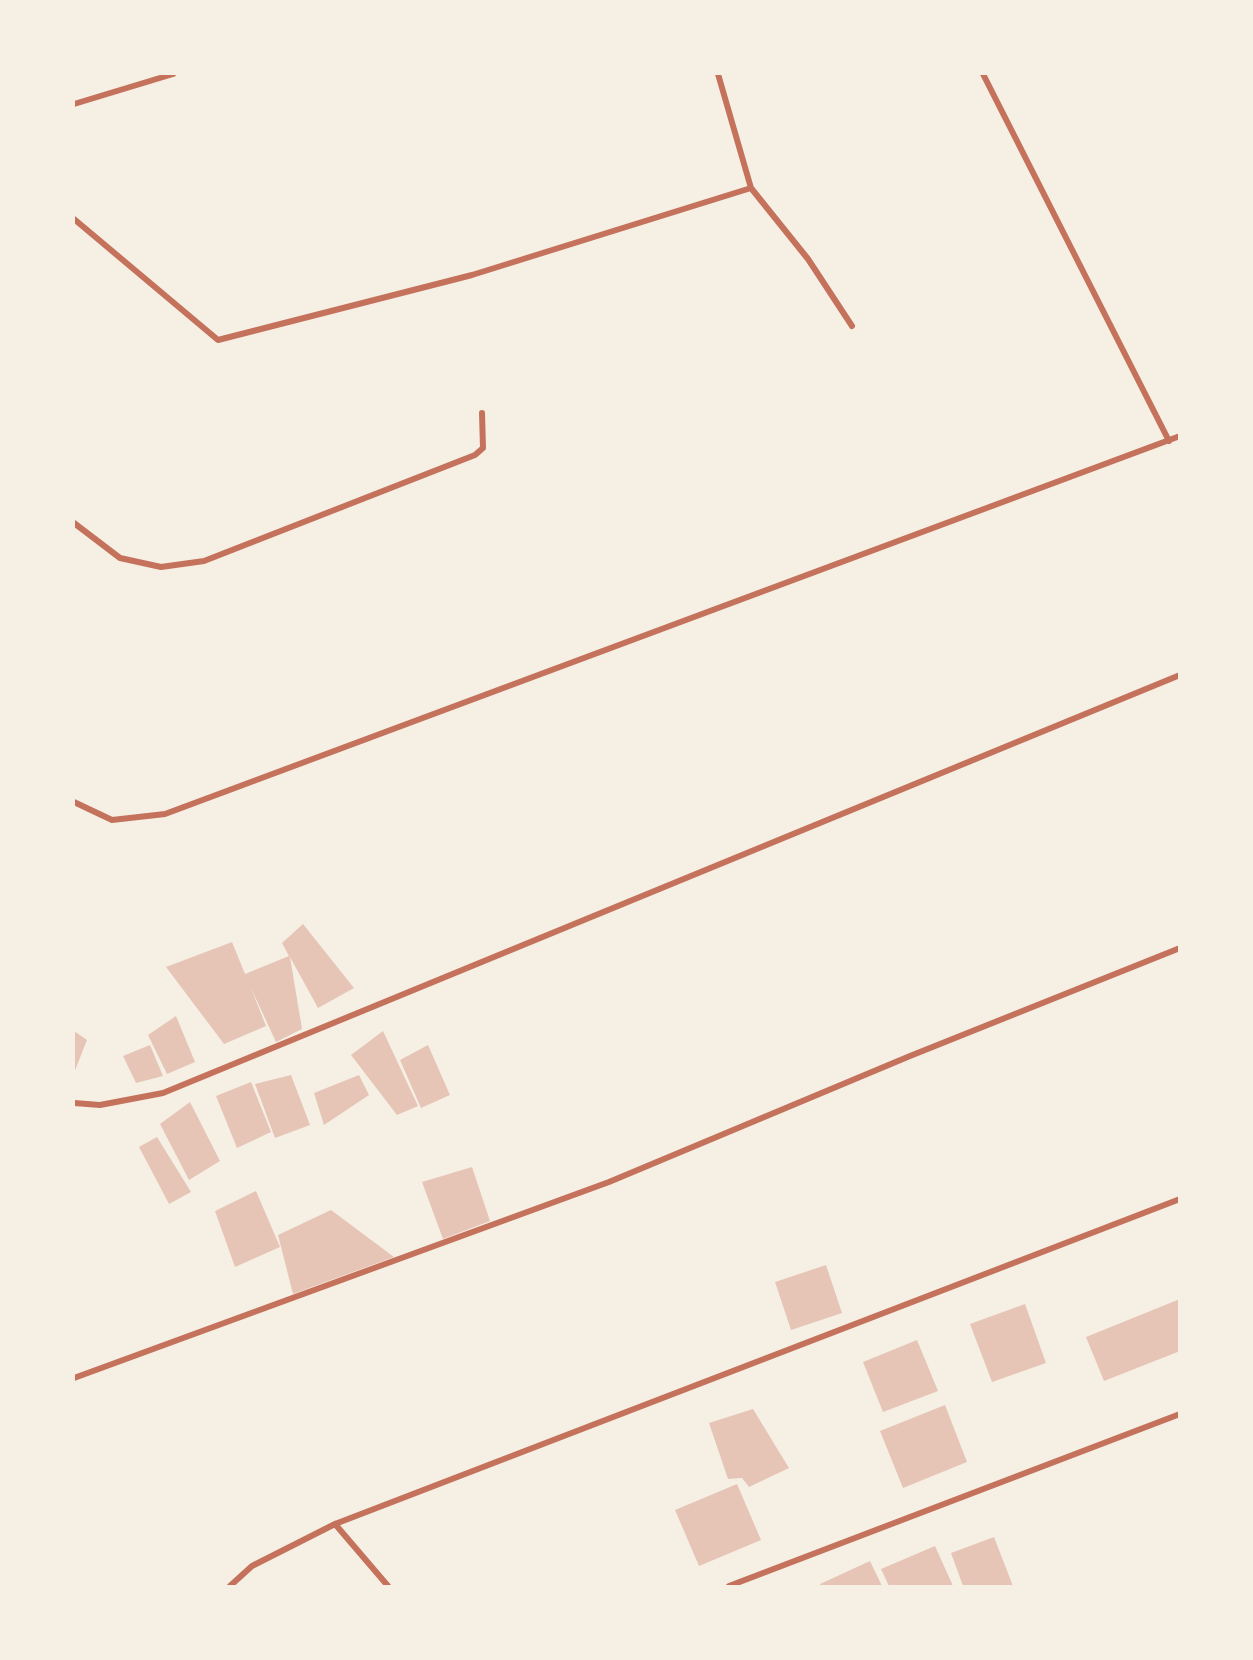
<!DOCTYPE html>
<html>
<head>
<meta charset="utf-8">
<style>
  body { margin:0 }
  #map { position:relative; width:1253px; height:1660px; overflow:hidden; background:#f6efe4; font-family:"DejaVu Sans",sans-serif }
  canvas { display:block }
  .frame { position:absolute; inset:0; border:75px solid #f6efe4; pointer-events:none }
</style>
</head>
<body>
<div id="map">
<canvas width="1253" height="1660"></canvas>
<div class="frame"></div>
</div>
<script>
const context = document.querySelector('canvas').getContext('2d');
context.lineJoin = 'round';
function paint(path, color) {
  context.fillStyle = color;
  context.fill(path, 'evenodd');
}
function strokePath(path, color, width, dash) {
  context.strokeStyle = color;
  context.lineWidth = width;
  context.lineCap = dash ? 'butt' : 'round';
  context.setLineDash(dash || []);
  context.stroke(path);
}
const building = new Path2D(`
  M303 924 354 988 318 1008 290 957 302 1029 276 1042 251 988 266 1026 224 1044 166 967 232 942 245 974 289 956 282 943Z
  M176 1016 195 1062 167 1074 148 1035Z
  M74 1031 87 1040 74 1073Z
  M383 1031 418 1106 397 1115 351 1055Z
  M150 1045 163 1076 136 1083 123 1056Z
  M428 1045 450 1095 421 1108 400 1060Z
  M291 1075 310 1125 275 1138 255 1084Z
  M359 1075 369 1095 324 1125 314 1093Z
  M251 1082 271 1132 237 1148 216 1096Z
  M190 1102 220 1161 189 1180 160 1124Z
  M157 1137 191 1192 169 1204 139 1147Z
  M472 1167 490 1221 443 1239 422 1182Z
  M256 1191 280 1247 235 1267 215 1211Z
  M331 1210 394 1257 293 1294 278 1235Z
  M826 1265 842 1313 791 1330 775 1282Z
  M1180 1299V1351L1104 1381 1086 1337Z
  M1025 1304 1046 1363 992 1382 970 1324Z
  M917 1340 938 1391 883 1412 863 1362Z
  M945 1405 967 1462 903 1488 880 1431Z
  M753 1409 789 1468 749 1487 742 1478 728 1479 709 1423Z
  M737 1484 761 1540 699 1566 675 1510Z
  M994 1537 1013 1586H963L951 1553Z
  M935 1546 953 1586H889L881 1569Z
  M870 1561 882 1586H821L820 1584Z`);
const minor = new Path2D(`
  M718 74 751 188 808 259 852 326
  M983 74 1169 441
  M74 104 173 74
  M74 219 218 340 472 275 751 188
  M74 523 120 558 161 567 204 561 475 455 483 448 482 413
  M74 802 112 820 165 814 1180 436
  M74 1103 100 1105 163 1093 1180 675
  M74 1378 609 1182 910 1056 1180 948
  M335 1524 388 1586
  M230 1586 252 1566 335 1524 1180 1199
  M729 1586 1180 1414`);
paint(building, '#e6c5b7');
strokePath(minor, '#c5725c', 6);
</script>
</body>
</html>
